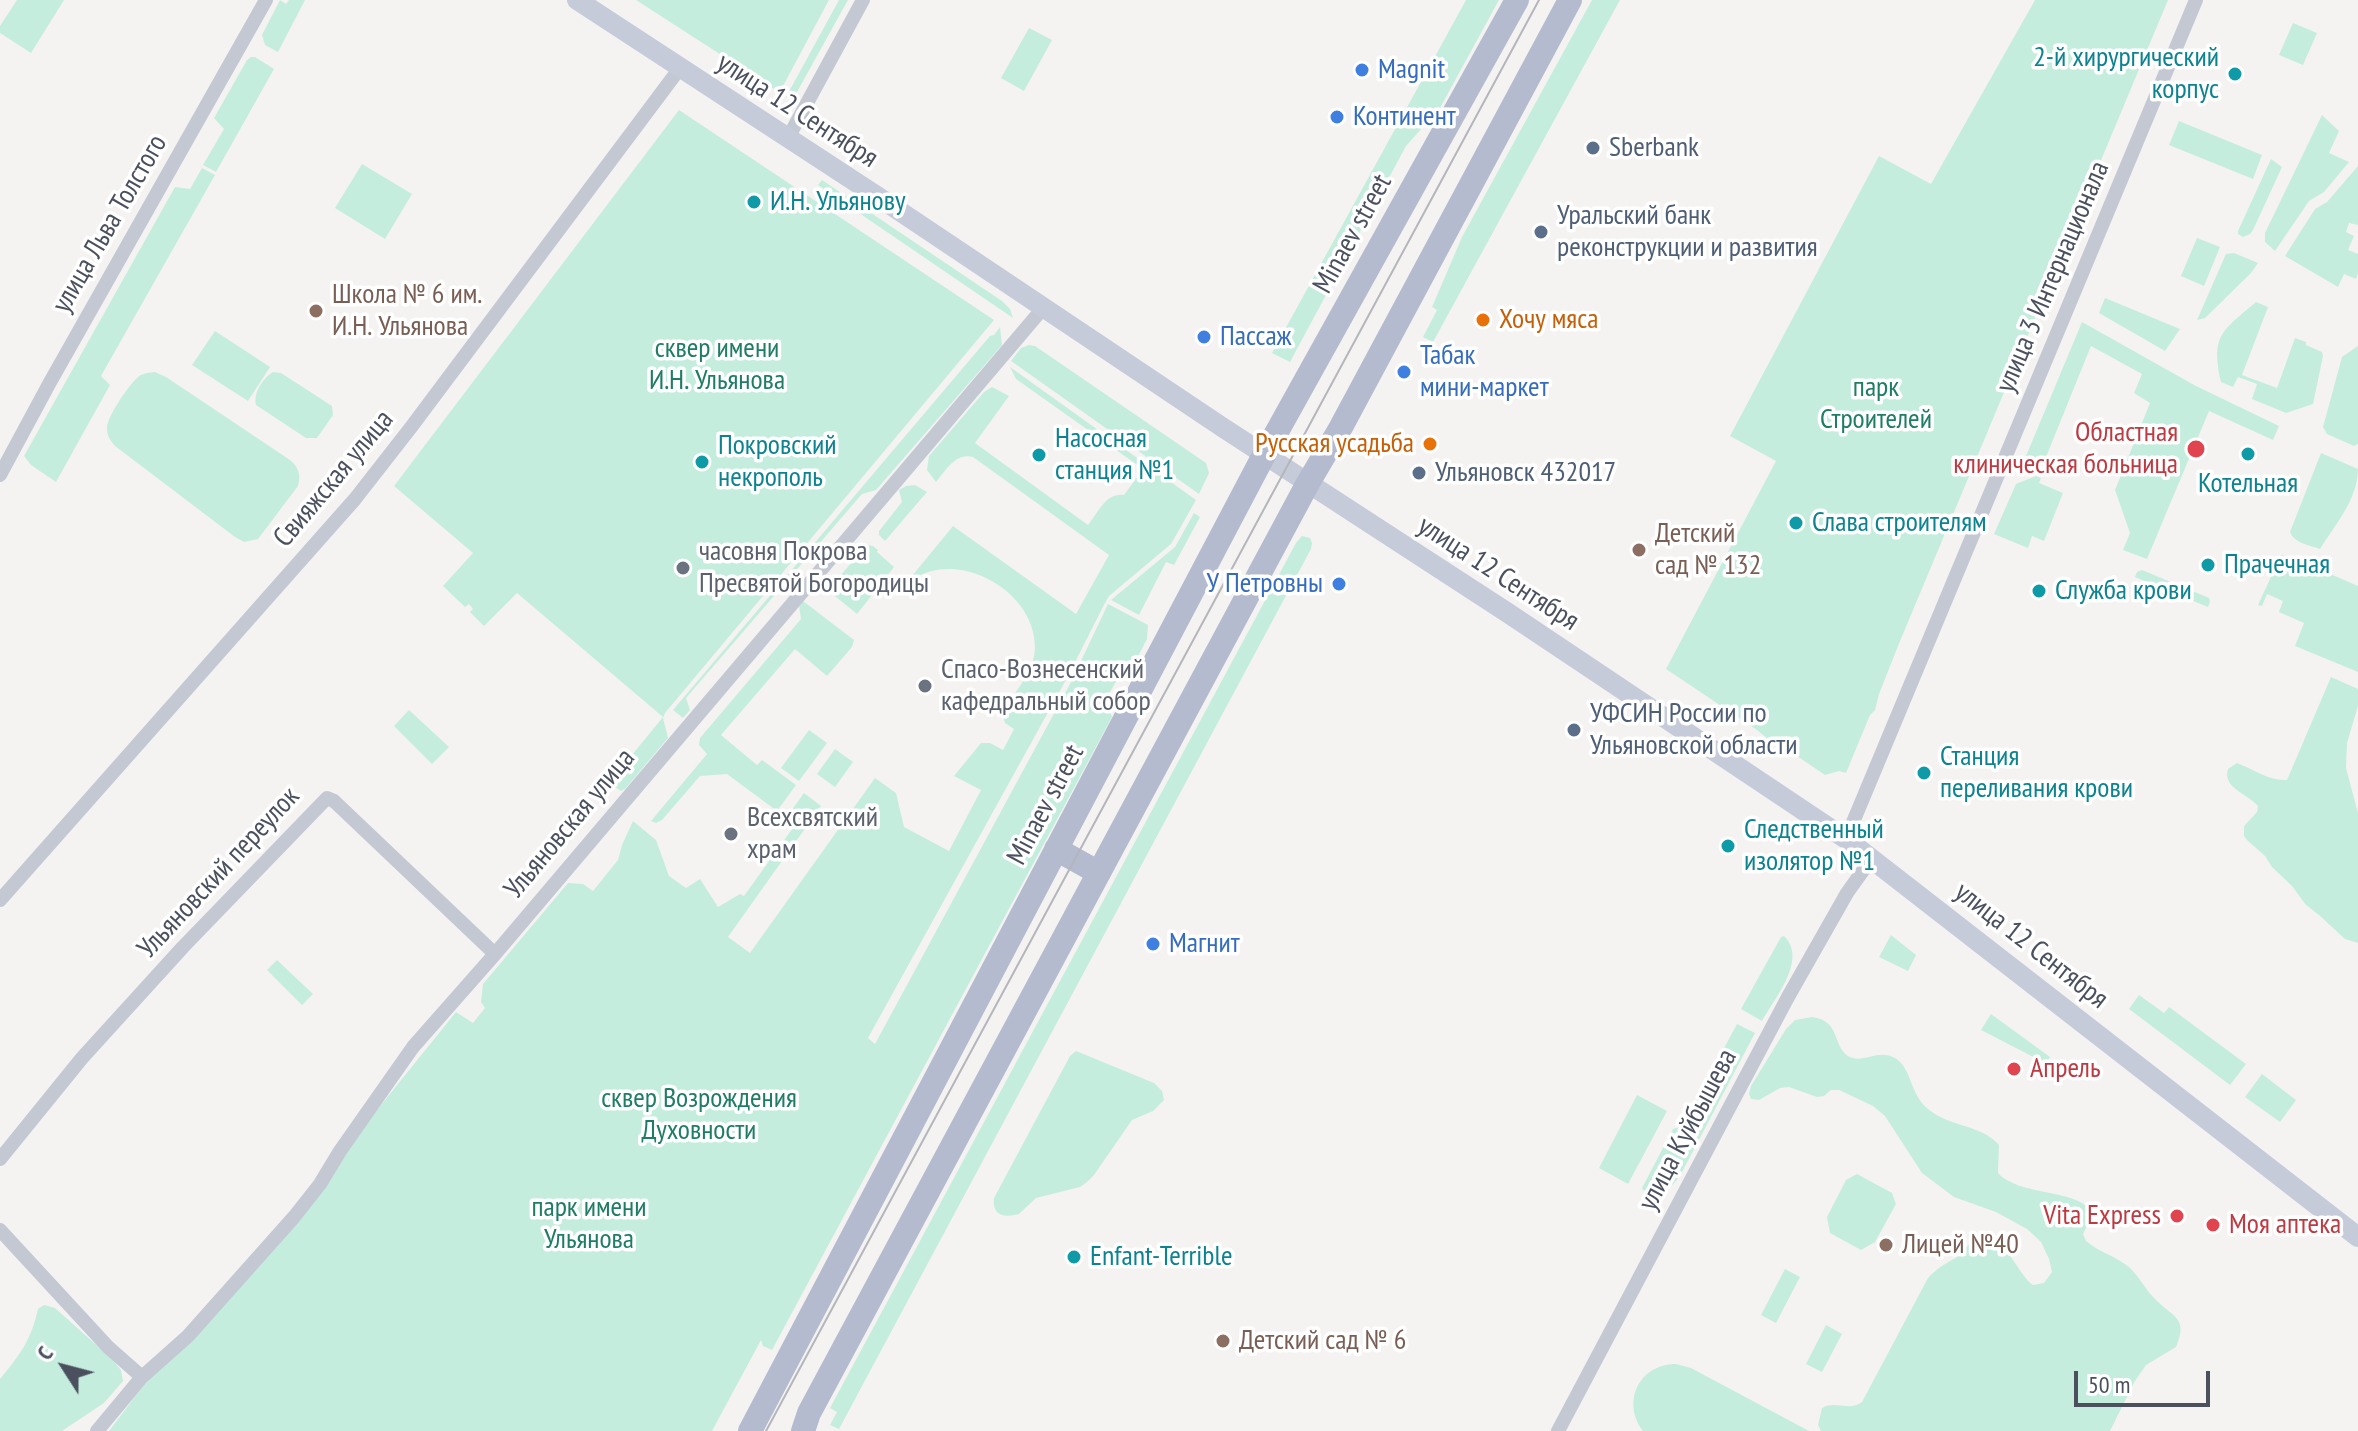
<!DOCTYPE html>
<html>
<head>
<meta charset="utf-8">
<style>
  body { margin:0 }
  #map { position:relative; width:2358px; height:1431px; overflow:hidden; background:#f4f3f2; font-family:"PT Sans Narrow",sans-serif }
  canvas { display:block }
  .north { position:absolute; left:24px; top:1327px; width:80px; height:80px; -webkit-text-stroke:6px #fff; paint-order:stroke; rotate:306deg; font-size:22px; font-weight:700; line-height:32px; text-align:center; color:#4b505e }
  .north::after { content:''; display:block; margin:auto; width:28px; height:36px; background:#4b505e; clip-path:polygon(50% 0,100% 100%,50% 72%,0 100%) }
  .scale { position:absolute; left:2074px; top:1371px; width:136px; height:36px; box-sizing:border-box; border:4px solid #4b505e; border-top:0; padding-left:10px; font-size:24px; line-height:28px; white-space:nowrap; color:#4b505e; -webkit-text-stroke:6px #fff; paint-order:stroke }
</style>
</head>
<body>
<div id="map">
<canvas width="2358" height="1431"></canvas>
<div class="north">С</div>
<div class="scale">50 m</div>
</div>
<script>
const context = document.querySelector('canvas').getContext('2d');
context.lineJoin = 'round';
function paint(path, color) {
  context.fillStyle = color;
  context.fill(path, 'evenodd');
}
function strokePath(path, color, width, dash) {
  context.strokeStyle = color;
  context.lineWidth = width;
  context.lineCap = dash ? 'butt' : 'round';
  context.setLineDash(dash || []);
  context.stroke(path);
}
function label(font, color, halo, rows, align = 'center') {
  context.font = font + ' "PT Sans Narrow",sans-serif';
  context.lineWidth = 7;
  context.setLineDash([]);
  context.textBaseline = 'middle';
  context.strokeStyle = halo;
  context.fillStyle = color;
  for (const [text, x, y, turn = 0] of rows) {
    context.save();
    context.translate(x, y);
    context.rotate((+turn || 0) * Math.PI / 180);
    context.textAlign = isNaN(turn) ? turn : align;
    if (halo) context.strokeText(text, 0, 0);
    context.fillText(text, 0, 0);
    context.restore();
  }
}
const green = new Path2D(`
  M17 0H64L31 53 0 33V26Z
  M280 0 286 4 289 0H305L278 52 265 45 262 35Z
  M636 0H829L783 86 774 89Z
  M839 0H848L792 101 786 97Z
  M1466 0H1499L1440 108 1406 146 1290 362 1272 353Z
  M1592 0H1620L1433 342 1423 337 1437 310 1432 307 1462 237Z
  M2035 0H2168L1898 646 1879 694 1875 710 1870 715 1846 773 1839 771 1825 775 1800 758 1785 753 1757 730 1666 669 1776 461 1730 436 1879 156 1931 184Z
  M2293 23 2317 33 2303 65 2279 55Z
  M1029 28 1052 40 1024 91 1001 78Z
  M251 57H255L274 69 216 172 203 165 224 129 214 118 247 60Z
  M679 110 994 320 665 713 663 718 668 738 625 789 621 791 609 783 663 717 517 593 484 626 470 612 473 609 469 604 465 607 443 586 473 553 394 486Z
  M2322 115 2339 131 2329 153 2349 162 2324 192 2309 201 2275 251 2265 242V233Z
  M2179 121 2262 155 2253 179 2169 145Z
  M2271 159 2282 167 2253 230 2250 234 2243 237 2238 234V231Z
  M362 164 412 194 385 239 335 208Z
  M2358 166V225L2349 223 2346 232 2354 236 2348 250 2358 254V273L2356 279 2344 274 2338 287 2285 256 2315 209 2327 202Z
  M202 168 215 175 101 376 110 385 56 482 31 465 24 456 175 187 190 189Z
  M822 180 1002 301 1010 309 1013 318 818 185Z
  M2197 238 2220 247 2204 286 2181 276Z
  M2234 253 2258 263 2251 273 2205 318 2197 320 2226 254Z
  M2105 298 2180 329 2165 351 2099 313Z
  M2256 302 2268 307 2242 375 2277 388 2295 338 2306 342V345L2322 352 2323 356 2313 404 2286 413 2252 399 2257 384 2238 377 2233 387 2221 382C2211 335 2221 332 2256 302Z
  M2082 322 2196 386 2279 426 2273 440 2209 411 2147 559 2123 550 2130 533 2115 490 2150 403 2134 393 2142 374 2091 346 2046 457 2034 458 2026 456Z
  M1000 327 1002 345 876 490 862 494 686 698 690 710 683 718 673 710 990 336 994 335Z
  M215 331 270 367 248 401 192 365Z
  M1029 345 1035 346 1206 463 1209 473 1199 494 1011 361 1021 348Z
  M2358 346V444L2354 446 2327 434 2323 427 2342 357Z
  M1010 367 1196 500 1171 544 1109 596 1105 603 1067 678 868 1038 875 1044 1070 684 1108 604 1148 625 1147 639 1128 676 1118 678 1106 699 1112 717 772 1350 763 1346 761 1340 712 1431H109L137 1394 364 1126 456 1012 473 1023 485 1008 481 1002 483 984 568 883 583 884 593 891 618 860 622 845 633 821 656 840 669 876 686 888 700 879 718 907 740 894 744 896 795 825 786 818 804 793 821 806 728 937 750 953 875 778 896 793 904 827 949 851 981 790 954 776 981 743H990L1003 750 1014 729 1005 723 1002 714C1013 692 1034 674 1035 648 1036 592 961 550 915 578L912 576 953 526 1076 614 1109 555 973 457C956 452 946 470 936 482L927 470 929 456 984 392 992 387 1009 396 975 443 1088 525C1099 512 1105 493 1124 495L1143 469 1016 379Z
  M155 372 166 377 290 460C299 467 301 476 298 486L258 539 244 542 235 537 115 446C110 440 107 436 107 428 107 417 128 386 137 378 142 373 148 373 155 372Z
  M273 372 281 373 332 406 333 415 317 438H306L256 405C253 393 263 378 273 372Z
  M2321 453 2358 469C2358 499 2335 525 2320 549 2309 545 2294 543 2290 532Z
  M2036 476 2041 478 2039 483 2063 493 2044 541 2032 536 2028 548 1994 534 2016 484Z
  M915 485 927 492 885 541 879 535V531L902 502 899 490 906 486Z
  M1194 513 1200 517 1174 565 1166 562 1139 615 1111 600 1175 547Z
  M1302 536 1310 538 1312 543 1311 549 839 1429 830 1425 837 1412 830 1408 1296 543Z
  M867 545 873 546 878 550 877 552 894 567 857 614 819 583 824 577H839Z
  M2281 555 2289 556 2358 586V672L2295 646 2304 623 2279 612 2283 601 2267 594 2262 606 2258 605Z
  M2142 570 2209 598 2210 602 2208 607 2135 577 2137 572Z
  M803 601 854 640 852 647 827 676 795 649 721 735 757 765 762 760 796 785 777 811 727 774 700 776 662 820 656 823 651 821 707 754 699 745 700 738 801 619 799 606Z
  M2331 677 2358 689V706L2347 743 2346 768 2358 813V943L2345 939 2319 915 2306 905 2292 886 2272 867 2265 856 2247 840 2244 836V826L2257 812 2258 806C2247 793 2222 788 2228 769L2237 763C2253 769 2269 781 2287 780Z
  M409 710 449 747 432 764 394 726Z
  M809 730 827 743 799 781 781 768Z
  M835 749 853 762 835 787 817 774Z
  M1891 935 1916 955 1908 971 1879 957Z
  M1784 936C1808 959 1775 998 1762 1021L1741 1009 1781 937Z
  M277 960 313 994 302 1005 267 970Z
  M2139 995 2164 1013 2169 1007 2246 1064 2230 1085 2129 1009Z
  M1991 1014 2050 1057 2047 1064 1981 1030Z
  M1812 1017C1841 1021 1832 1045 1848 1056 1862 1065 1878 1048 1895 1058 1912 1068 1909 1093 1928 1109 1951 1128 1981 1124 1999 1145L1998 1173C2020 1197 2080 1188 2093 1214L2083 1234 2086 1241C2099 1252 2115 1256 2129 1267 2140 1277 2146 1291 2157 1301 2175 1318 2188 1319 2176 1347L2146 1365 2135 1381 2110 1431H1821L1818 1425 1822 1408C1836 1400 1849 1412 1862 1402L1928 1278C1938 1267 1947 1263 1959 1256 1967 1251 1967 1241 1977 1238 2005 1230 2017 1275 2033 1285L2044 1283 2052 1272 2049 1259 2041 1242 2027 1229 1996 1212 1954 1197 1922 1173 1885 1116 1873 1106 1839 1090H1831L1824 1096 1817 1097 1789 1087 1780 1088 1759 1100 1751 1099 1749 1094 1751 1086 1786 1029 1795 1020Z
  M1737 1024 1755 1033 1682 1172C1673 1188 1662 1196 1643 1190L1642 1188 1673 1129 1682 1126Z
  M1076 1051 1154 1083 1162 1091 1164 1100 1153 1111 1132 1120 1094 1175 1087 1182 1080 1187 1036 1198 1019 1214C1004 1218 992 1216 994 1198L1070 1056Z
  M2262 1074 2296 1100 2280 1122 2245 1097Z
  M1637 1095 1667 1111 1628 1184 1599 1168Z
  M1857 1174 1892 1193 1896 1204 1875 1242 1861 1250 1830 1233 1827 1217 1846 1180Z
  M1785 1269 1800 1277 1776 1323 1761 1315Z
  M44 1305 55 1308 112 1359 121 1370 123 1381 104 1403 62 1431H0V1379C20 1355 31 1340 38 1309Z
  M1826 1325 1842 1334 1822 1372 1806 1364Z
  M1676 1364 1691 1368 1809 1431H1643C1621 1402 1639 1364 1676 1364Z`);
const street = new Path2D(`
  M788 138 863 0
  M0 475 49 384 266 0
  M1846 839 2196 0
  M0 900 355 499 412 426 680 68
  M0 1159 82 1058 183 947 327 798 334 801 495 954
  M0 1230 108 1347 142 1377
  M97 1431 142 1377 188 1336 294 1217 320 1184 340 1151 413 1047 495 954 1044 307
  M1558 1431 1788 997 1847 893 1872 858`);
const secondary = new Path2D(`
  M577 0 877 196 1222 427 1508 613 1846 839 2358 1237`);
const primary = new Path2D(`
  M1056 849 1099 873
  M750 1431 1264 455 1517 0
  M803 1431 809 1413 1308 483 1341 427 1570 0`);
const tram = new Path2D(`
  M766 1431 1539 0`);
const markers = [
  [1362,70,8,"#3f7fe0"],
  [2235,74,8,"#0f9aa8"],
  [1337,117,8,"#3f7fe0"],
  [1593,148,8,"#5c6f8a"],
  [754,202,8,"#0f9aa8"],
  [1541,232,8,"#5c6f8a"],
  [316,311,8,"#8d6e63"],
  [1483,320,8,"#e8710a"],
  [1204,337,8,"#3f7fe0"],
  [1404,372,8,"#3f7fe0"],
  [1430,444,8,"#e8710a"],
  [2196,449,10,"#e0444e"],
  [2248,454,8,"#0f9aa8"],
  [1039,455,8,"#0f9aa8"],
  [702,462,8,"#0f9aa8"],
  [1419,473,8,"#5c6f8a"],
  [1796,523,8,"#0f9aa8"],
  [1639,550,8,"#8d6e63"],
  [2208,565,8,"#0f9aa8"],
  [683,568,8,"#6b7280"],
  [1339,584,8,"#3f7fe0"],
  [2039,591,8,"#0f9aa8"],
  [925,686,8,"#6b7280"],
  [1574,730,8,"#5c6f8a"],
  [1924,773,8,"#0f9aa8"],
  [731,834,8,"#6b7280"],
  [1728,846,8,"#0f9aa8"],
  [1153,944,8,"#3f7fe0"],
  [2014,1069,8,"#e0444e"],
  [2177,1216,8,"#e0444e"],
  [2213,1225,8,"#e0444e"],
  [1886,1245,8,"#8d6e63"],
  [1074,1257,8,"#0f9aa8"],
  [1223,1341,8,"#8d6e63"]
];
const cultureNames = [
  ["2-й хирургический",2219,58,"right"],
  ["корпус",2219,90,"right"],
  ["И.Н. Ульянову",770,202],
  ["Насосная",1055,439],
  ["станция №1",1055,471],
  ["Покровский",718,446],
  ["некрополь",718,478],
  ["Котельная",2248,484,"center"],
  ["Слава строителям",1812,523],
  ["Прачечная",2224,565],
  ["Служба крови",2055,591],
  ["Станция",1940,757],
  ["переливания крови",1940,789],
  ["Следственный",1744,830],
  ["изолятор №1",1744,862],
  ["Enfant-Terrible",1090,1257]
];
const shopNames = [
  ["Magnit",1378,70],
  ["Континент",1353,117],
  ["Пассаж",1220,337],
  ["Табак",1420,356],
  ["мини-маркет",1420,388],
  ["У Петровны",1323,584,"right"],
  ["Магнит",1169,944]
];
const streetNames = [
  ["улица 12 Сентября",797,111,33],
  ["улица Льва Толстого",110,224,-60],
  ["Minaev street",1353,234,-61],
  ["улица 3 Интернационала",2053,277,-67],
  ["Свияжская улица",334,479,-50],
  ["улица 12 Сентября",1498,574,33],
  ["Minaev street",1046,805,-62],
  ["Ульяновская улица",570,824,-50],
  ["Ульяновский переулок",219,873,-47],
  ["улица 12 Сентября",2031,946,38],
  ["улица Куйбышева",1688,1130,-62]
];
const serviceNames = [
  ["Sberbank",1609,148],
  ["Уральский банк",1557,216],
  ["реконструкции и развития",1557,248],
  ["Ульяновск 432017",1435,473],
  ["УФСИН России по",1590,714],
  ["Ульяновской области",1590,746]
];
const educationNames = [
  ["Школа № 6 им.",332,295],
  ["И.Н. Ульянова",332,327],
  ["Детский",1655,534],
  ["сад № 132",1655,566],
  ["Лицей №40",1902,1245],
  ["Детский сад № 6",1239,1341]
];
const foodNames = [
  ["Хочу мяса",1499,320],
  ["Русская усадьба",1414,444,"right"]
];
const parkNames = [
  ["сквер имени",717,349],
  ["И.Н. Ульянова",717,381],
  ["парк",1876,388],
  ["Строителей",1876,420],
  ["сквер Возрождения",699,1099],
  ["Духовности",699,1131],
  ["парк имени",589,1208],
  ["Ульянова",589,1240]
];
const healthNames = [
  ["Областная",2178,433],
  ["клиническая больница",2178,465],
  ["Апрель",2030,1069,"left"],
  ["Vita Express",2161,1216],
  ["Моя аптека",2229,1225,"left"]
];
const worshipNames = [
  ["часовня Покрова",699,552],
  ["Пресвятой Богородицы",699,584],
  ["Спасо-Вознесенский",941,670],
  ["кафедральный собор",941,702],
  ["Всехсвятский",747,818],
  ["храм",747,850]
];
paint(green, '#c5edde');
strokePath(street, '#c4c8d2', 14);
strokePath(secondary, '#c6cbd9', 20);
strokePath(primary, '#b4bbce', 24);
strokePath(tram, '#b5b5bc', 2);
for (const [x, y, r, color] of markers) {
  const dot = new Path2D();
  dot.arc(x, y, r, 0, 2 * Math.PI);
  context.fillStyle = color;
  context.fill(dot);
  strokePath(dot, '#fff', 3);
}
label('28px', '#0d838f', '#fff', cultureNames, 'left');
label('28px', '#366cbe', '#fff', shopNames, 'left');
label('28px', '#4b505e', '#fff', streetNames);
label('28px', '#4e5e75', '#fff', serviceNames, 'left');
label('28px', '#785e54', '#fff', educationNames, 'left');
label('28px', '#c56008', '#fff', foodNames, 'left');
label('28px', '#1e7d64', '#fff', parkNames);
label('28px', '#be3a42', '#fff', healthNames, 'right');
label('28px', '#5b616d', '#fff', worshipNames, 'left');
</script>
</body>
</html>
